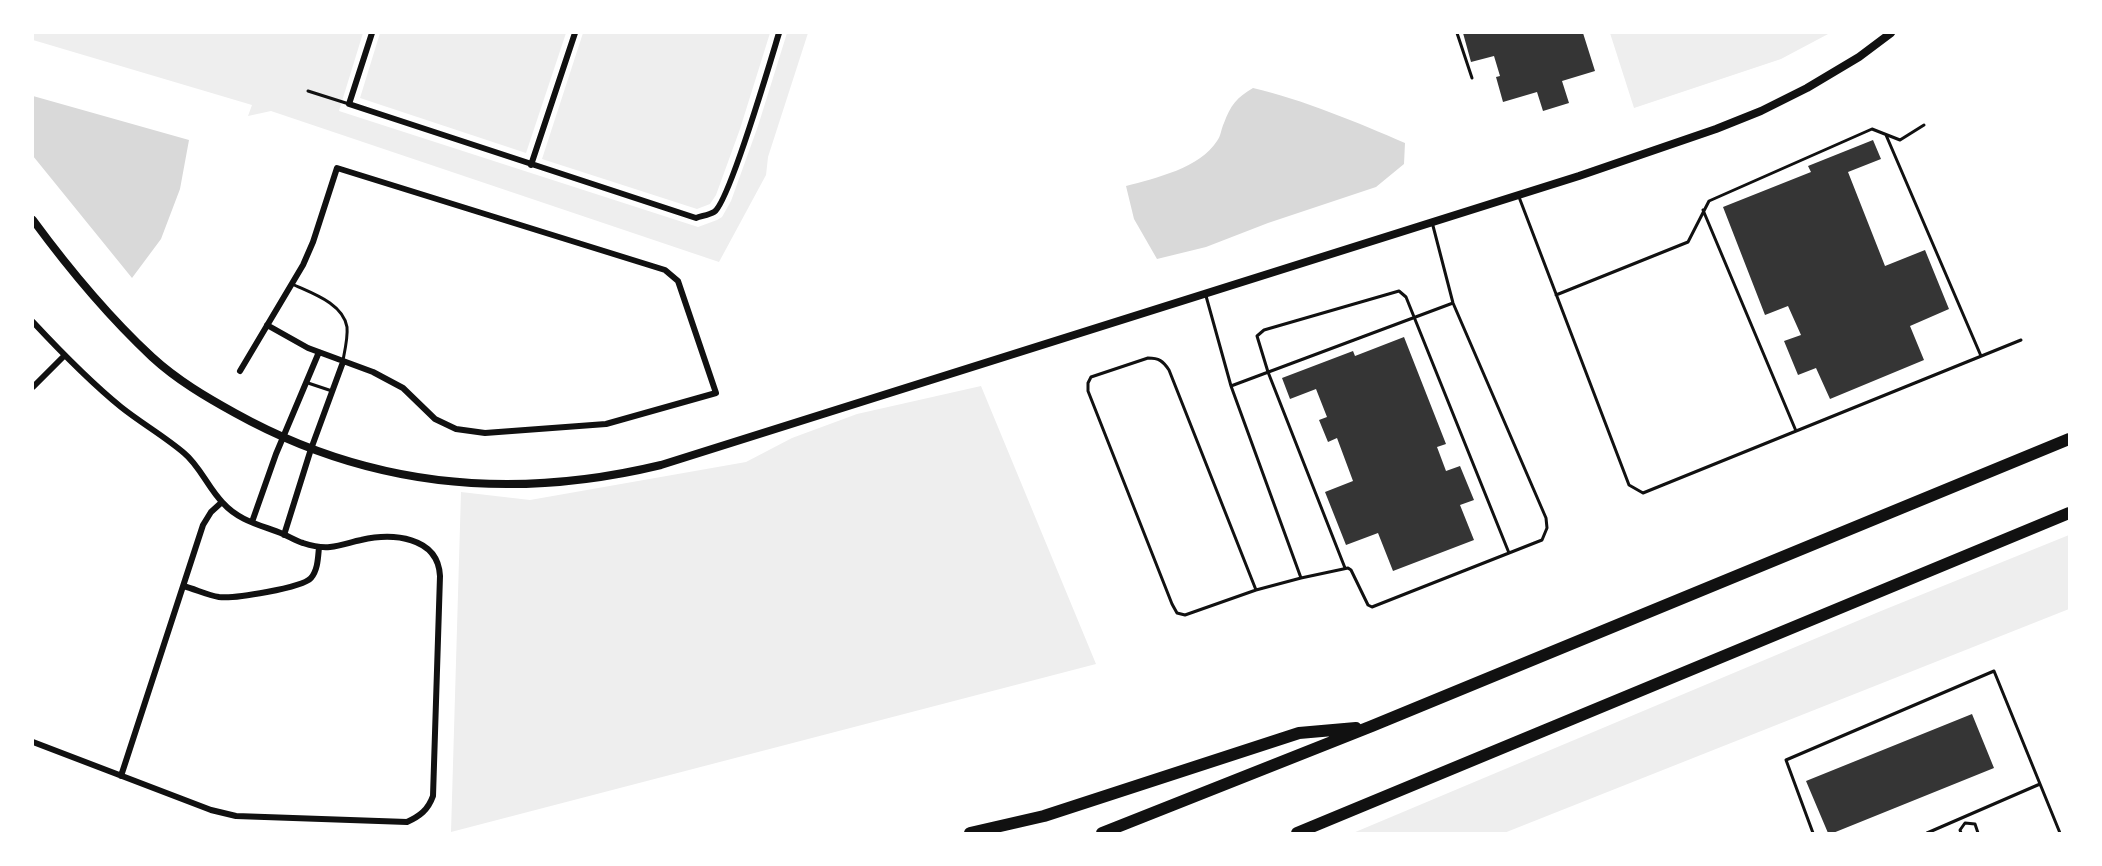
<!DOCTYPE html>
<html>
<head>
<meta charset="utf-8">
<style>
  body { margin:0 }
  #map { position:relative; width:2102px; height:866px; overflow:hidden; background:#fff; font-family:Karla,sans-serif }
  canvas { display:block }
  .frame { position:absolute; inset:0; border:34px solid #fff; pointer-events:none }
</style>
</head>
<body>
<div id="map">
<canvas width="2102" height="866"></canvas>
<div class="frame"></div>
</div>
<script>
const context = document.querySelector('canvas').getContext('2d');
context.lineJoin = 'round';
function paint(path, color) {
  context.fillStyle = color;
  context.fill(path, 'evenodd');
}
function strokePath(path, color, width, dash) {
  context.strokeStyle = color;
  context.lineWidth = width;
  context.lineCap = dash ? 'butt' : 'round';
  context.setLineDash(dash || []);
  context.stroke(path);
}
const green = new Path2D(`
  M33 33H363L339 111 698 227 717 220 722 217 731 201 758 126 787 33H808L768 157 766 175 719 262 271 111 248 116 252 105 33 40Z
  M380 33H566L526 153 360 98Z
  M583 33H770L740 129 716 195 710 204 697 209 542 159Z
  M1610 33H1830L1781 59 1634 108Z
  M981 386 1096 664 451 832 461 492 530 500 746 462 792 438 857 414Z
  M2069 535V609L1504 833H1353L1881 611Z`);
const water = new Path2D(`
  M1253 88C1301 99 1359 123 1405 143L1404 164 1376 187 1268 223 1206 247 1157 259 1134 219 1126 186C1156 178 1200 168 1217 141 1221 136 1221 129 1224 123 1230 106 1237 97 1253 88Z
  M33 96 189 140 180 189 161 239 132 278 33 156Z`);
const building = new Path2D(`
  M1463 33H1583L1595 71 1562 81 1569 103 1543 111 1537 92 1503 102 1496 77 1500 76 1494 56 1471 62Z
  M1873 140 1881 159 1848 172 1885 266 1925 250 1949 309 1910 326 1924 360 1830 399 1816 368 1798 375 1784 341 1801 335 1788 306 1765 315 1723 207 1811 172 1808 166Z
  M1404 337 1446 444 1437 447 1446 471 1460 466 1474 500 1460 505 1474 540 1393 571 1378 533 1346 545 1325 492 1353 481 1337 438 1328 442 1319 420 1327 417 1316 389 1290 399 1282 378 1353 351 1355 356Z
  M1972 714 1994 768 1833 833H1828L1806 781Z`);
const service = new Path2D(`
  M1457 33 1472 78
  M308 91 349 104
  M1886 135 1981 356
  M1519 197 1629 485 1643 493 2021 340
  M1703 210 1796 431
  M292 284C311 293 343 303 347 327 348 337 345 350 343 360
  M1556 295 1688 242 1709 201 1872 129 1900 140 1924 125
  M1206 296 1231 386 1453 303
  M308 383 332 391
  M1231 386 1301 578 1348 568 1351 570 1368 605 1372 607 1542 540 1547 528 1546 518 1453 303 1432 222
  M1345 568 1268 372 1257 336 1264 330 1399 291 1406 297 1509 553
  M1256 590 1169 370C1163 361 1159 358 1148 358L1091 377 1088 383V391L1172 604 1177 613 1185 615 1256 590 1301 578
  M1813 833 1786 760 1994 671 2060 833
  M1927 833 2040 784
  M1961 833 1960 830 1965 823 1975 824 1978 833`);
const minor = new Path2D(`
  M372 33 349 104 696 218C701 216 709 215 714 212 729 203 771 59 779 33
  M531 165 575 33
  M33 322C61 352 89 381 121 407 141 423 164 436 184 453 200 466 208 488 223 503 239 521 261 525 283 534 290 537 296 541 303 543 312 546 321 548 330 547 341 546 351 542 361 540 392 533 438 536 440 576L433 796C428 810 420 816 407 822L236 816 211 810 33 742
  M240 371 303 265 313 242 337 168 665 270 678 281 716 393 606 424 485 433 456 429 435 419 403 388 373 372 308 348 267 325
  M33 387 64 356
  M252 522 276 454 319 352
  M284 535 311 449 343 362
  M183 586C195 589 207 595 219 597 233 599 302 588 311 578 318 570 318 557 319 547
  M121 776 203 525 211 512 222 502`);
const tertiary = new Path2D(`
  M33 220C69 269 108 316 152 357 177 380 206 397 235 413 370 488 512 501 661 465L1579 176 1716 129 1761 111 1807 88 1859 57 1891 33`);
const motorway = new Path2D(`
  M970 833 1044 816 1299 733 1356 728
  M1102 833 1372 726 2069 439
  M1297 833 2069 513`);
paint(green, '#eee');
paint(water, '#d9d9d9');
paint(building, '#353535');
strokePath(service, '#111', 3);
strokePath(minor, '#111', 6);
strokePath(tertiary, '#111', 8);
strokePath(motorway, '#111', 12);
</script>
</body>
</html>
